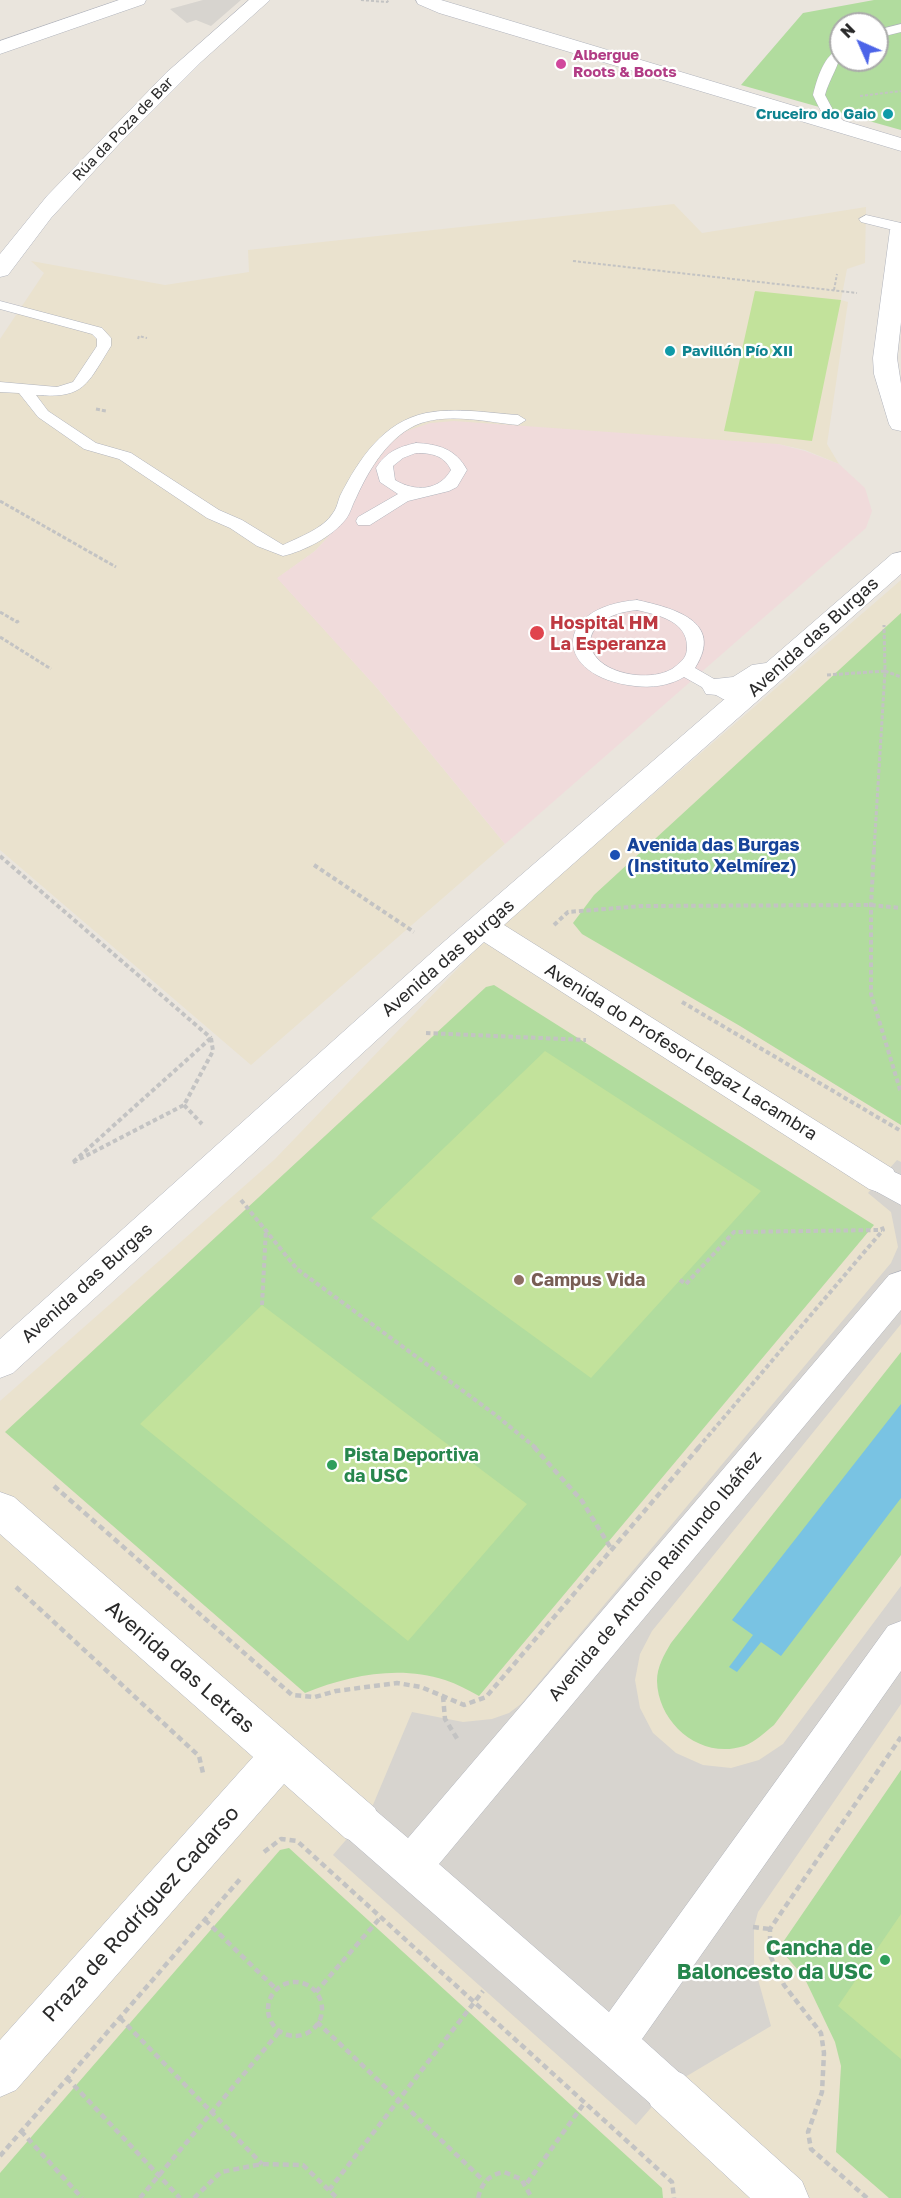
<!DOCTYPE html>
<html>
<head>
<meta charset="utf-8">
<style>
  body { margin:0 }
  #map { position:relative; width:901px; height:2198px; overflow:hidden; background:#eae5dd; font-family:"Golos Text",sans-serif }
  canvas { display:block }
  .north { position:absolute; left:829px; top:12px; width:60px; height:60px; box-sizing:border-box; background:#fff; border:2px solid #aaa; border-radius:50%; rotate:315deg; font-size:16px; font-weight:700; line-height:24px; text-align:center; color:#2a2a2a }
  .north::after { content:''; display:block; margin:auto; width:21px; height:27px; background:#4c64e8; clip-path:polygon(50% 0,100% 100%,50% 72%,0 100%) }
</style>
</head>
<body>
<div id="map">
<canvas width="901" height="2198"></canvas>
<div class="north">N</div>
</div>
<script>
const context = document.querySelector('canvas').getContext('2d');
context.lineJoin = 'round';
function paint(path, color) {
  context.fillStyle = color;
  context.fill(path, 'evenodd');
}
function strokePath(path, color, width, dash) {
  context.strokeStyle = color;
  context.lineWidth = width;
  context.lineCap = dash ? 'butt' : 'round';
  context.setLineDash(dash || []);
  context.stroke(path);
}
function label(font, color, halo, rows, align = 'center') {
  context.font = font + ' "Golos Text",sans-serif';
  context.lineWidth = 4.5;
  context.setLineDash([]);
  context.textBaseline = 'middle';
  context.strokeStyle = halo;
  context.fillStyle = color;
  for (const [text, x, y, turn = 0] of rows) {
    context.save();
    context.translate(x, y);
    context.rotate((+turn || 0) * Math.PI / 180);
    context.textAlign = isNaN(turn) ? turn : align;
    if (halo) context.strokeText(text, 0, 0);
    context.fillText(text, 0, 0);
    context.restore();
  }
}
const education = new Path2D(`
  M674 204 702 233 866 207 865 263 847 269 841 300 848 302 827 444 839 464 805 450 778 444 366 476 349 514 315 551 278 578 377 688 505 844 251 1065 0 850V339L44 273 31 261 165 285 249 272 248 250Z
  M901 580V2198H0V1401L275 1159 486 939Z`);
const medical = new Path2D(`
  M454 421 778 444 805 451 839 464 865 488 872 511 866 528 505 844 377 688 277 578 315 551 349 514 366 476 388 446 404 432 430 423Z`);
const green = new Path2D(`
  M874 0H901V130L741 85 803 13ZM841 24H877V60H841Z
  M901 613V1125L740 1026 582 934 573 923 594 895Z
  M494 985 874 1225 479 1696C468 1690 457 1684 445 1680 399 1665 349 1675 305 1693L5 1432 486 987Z
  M901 1352V1555L774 1725C765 1732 755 1742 744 1746 701 1760 658 1724 657 1681 657 1667 664 1655 671 1643Z
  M901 1770V2198H889L836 2152 841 2066 835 2042 804 1977 779 1948Z
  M289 1848 662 2188 663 2198H0V2173L280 1850Z`);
const pitch = new Path2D(`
  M755 291 841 300 812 441 724 431Z
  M545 1051 761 1191 591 1378 371 1218Z
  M262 1305 527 1504 408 1641 140 1424Z
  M901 1914V2059L838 2006Z`);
const plaza = new Path2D(`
  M203 0H241L211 26 196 20 187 23 170 9Z
  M897 1160 901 1162V1324L652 1631 640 1654 635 1680 640 1708 653 1733 676 1753 703 1765 731 1768 759 1760 783 1744 901 1586V1704L758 1912 754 1927V1965L771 2026 670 2086 636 2125 333 1855 370 1812 412 1712 463 1722 492 1719 509 1713 521 1704 891 1263 898 1247 891 1212 868 1193Z`);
const water = new Path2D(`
  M901 1404V1498L781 1656 761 1642 737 1672 729 1667 753 1635 732 1620Z`);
const pathFar3 = new Path2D(`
  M361 0 387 2 389 0
  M860 96 901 91
  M573 261 857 293
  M834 290 837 274
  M138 339 139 336 147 338`);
const pathFar2 = new Path2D(`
  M96 409 106 411
  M0 501 116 567
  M0 612 17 622 20 620
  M0 637 51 669
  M827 675 885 671 884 625
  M874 851 885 671 901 677`);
const pathFar1 = new Path2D(`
  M874 850 871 905V994L901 1093
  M0 856 211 1038
  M314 865 414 932
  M554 925 568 912 642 906 871 905 901 908
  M682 1002 901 1131
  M426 1033 586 1040
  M211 1038 213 1051 184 1105 72 1163Z
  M184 1105 202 1124
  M241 1200 297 1269 493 1413 536 1448
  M680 1280 686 1284 734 1232 882 1230
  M262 1305 266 1229
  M698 1448 883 1230 881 1225`);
const path = new Path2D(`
  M534 1447 582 1501 612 1550
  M54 1486 292 1695 315 1697 336 1691 397 1683 421 1687 464 1705 486 1697 699 1447
  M16 1587 199 1756 203 1773
  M443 1696 445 1719 458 1740
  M264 1852 281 1839 297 1841 672 2182 674 2198
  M205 1920 277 1990
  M753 1927 770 1929
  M268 2009a27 27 0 1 1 54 0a27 27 0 1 1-54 0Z
  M316 1992 380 1918
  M120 2018 262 2164
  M317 2022 484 2181
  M67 2078 180 2198
  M21 2131 82 2198
  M0 2156 241 1878
  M527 2183 585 2102
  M329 2190 483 1991
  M140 2198 279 2032
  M194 2198 221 2172 262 2164 303 2165 337 2198
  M478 2198C482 2183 488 2175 504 2172L521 2179 532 2198
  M867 2198 811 2149 808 2132 822 2092 824 2053 821 2033 784 1985 770 1955V1929L901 1737`);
const service = new Path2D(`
  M901 24V32L877 38V30Z
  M841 48C841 64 829 79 825 95L834 112 853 130 846 134C829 129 820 110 813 95 817 79 824 54 841 48Z
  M866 215 901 223V232L861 222 859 219Z
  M0 301 102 328 111 338V346C87 384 85 399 36 395L48 411 96 443 131 453 219 510 242 520 283 545C299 537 323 529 333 513 337 508 338 501 340 496 359 459 383 422 426 413 456 407 488 413 518 415L526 420 518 425C488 422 451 413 421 423 390 434 369 469 356 498 352 505 351 512 346 519 332 537 304 551 283 556L257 546 230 528 207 518 119 459 84 449 38 417 19 393 0 392V382L57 387 73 382 97 346V339L92 334 0 309Z
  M416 443C438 444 456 449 467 470L457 487 449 491 408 501 370 525H358L356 521 358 517 398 494 380 482 376 468C386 452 398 447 416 443ZM416 453C431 453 444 455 451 470 439 491 415 492 395 480L393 466 403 458Z
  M637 600C673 608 725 621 695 668L735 691 738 695 735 699H723L684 677C669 686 651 688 635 686 553 677 551 607 637 600ZM637 610C658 615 688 621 687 648 687 658 680 663 672 669 661 675 649 676 636 675 576 668 574 616 637 610Z`);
const pedestrian = new Path2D(`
  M881 1166 901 1175V1205L870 1188 865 1179 870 1170Z
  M901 1271V1310L439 1864 609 2012 888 1626 901 1621V1671L642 2039 682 2075 689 2090 682 2105 667 2112 652 2105 346 1837 340 1823 346 1809 360 1803 374 1809 408 1838 889 1275Z`);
const minor = new Path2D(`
  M119 0H146L144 4 0 54V41Z
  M249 0H270L201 62 119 144 51 218 8 275 0 277V254L47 196 166 73Z
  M416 0H441L901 138V151L439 13 418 4Z
  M901 223V322L897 358 901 384V431L892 429 889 424 874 374 873 358 890 230 893 225Z
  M901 552V574L504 925 893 1169 898 1179 893 1189 881 1193 869 1189 484 942 13 1373 0 1378V1339L439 946 728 696 706 694 702 687 706 680 733 677 752 665 766 663 892 554Z
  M0 1492 14 1497 375 1808 381 1823 375 1838 360 1844 345 1838 284 1784 16 2090 0 2097V2040L253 1757 0 1534Z
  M667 2067 683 2074 802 2181 809 2198H750L651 2106 644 2090 651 2074Z`);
const markers = [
  [561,64,6,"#d1479c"],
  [888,114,6,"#0f9aa8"],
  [670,351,6,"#0f9aa8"],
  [537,633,8,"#e0444e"],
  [615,855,6,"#1a4fb4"],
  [519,1280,6,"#8d6e63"],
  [332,1465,6,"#2e9e5b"],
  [885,1960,6,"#2e9e5b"]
];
const farHotelnames = [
  ["Albergue",573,55],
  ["Roots & Boots",573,72]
];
const farCulturenames = [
  ["Cruceiro do Gaio",876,114],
  ["Pavillón Pío XII",682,351,"left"]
];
const farStreetnames = [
  ["Rúa da Poza de Bar",123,129,-46]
];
const healthNames = [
  ["Hospital HM",550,623],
  ["La Esperanza",550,644]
];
const streetNames = [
  ["Avenida das Burgas",813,637,-42],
  ["Avenida das Burgas",448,958,-41],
  ["Avenida do Profesor Legaz Lacambra",681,1052,32],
  ["Avenida das Burgas",87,1283,-42],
  ["Avenida de Antonio Raimundo Ibáñez",655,1576,-50]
];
const transitNames = [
  ["Avenida das Burgas",627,845],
  ["(Instituto Xelmírez)",627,866]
];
const educationNames = [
  ["Campus Vida",531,1280]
];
const leisureNames = [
  ["Pista Deportiva",344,1455],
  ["da USC",344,1476]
];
const nearStreetnames = [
  ["Avenida das Letras",180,1667,41],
  ["Praza de Rodríguez Cadarso",141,1914,-48]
];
const nearLeisurenames = [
  ["Cancha de",873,1948],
  ["Baloncesto da USC",873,1972]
];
paint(education, '#eae2ce');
paint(medical, '#f0dbdb');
paint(green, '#b1dc9e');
paint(pitch, '#c2e29b');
paint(plaza, '#d7d4cf');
paint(water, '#79c3e3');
strokePath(service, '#b0b3bc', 1);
strokePath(pedestrian, '#b0b3bc', 1);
strokePath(minor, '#b0b3bc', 1);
strokePath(pathFar3, '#c3c3c3', 2, [3, 2]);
strokePath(pathFar2, '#c3c3c3', 3, [4, 2]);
strokePath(pathFar1, '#c3c3c3', 4, [4.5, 3]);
strokePath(path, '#c3c3c3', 4.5, [6, 4]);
paint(service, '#fff');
paint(pedestrian, '#fff');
paint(minor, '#fff');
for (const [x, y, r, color] of markers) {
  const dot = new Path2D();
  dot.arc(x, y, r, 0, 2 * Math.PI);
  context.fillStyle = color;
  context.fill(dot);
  strokePath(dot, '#fff', 2);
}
label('bold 15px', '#b23c85', '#fff', farHotelnames, 'left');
label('bold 15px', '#0d838f', '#fff', farCulturenames, 'right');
label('15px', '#2a2a2a', '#fff', farStreetnames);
label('bold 18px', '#be3a42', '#fff', healthNames, 'left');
label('18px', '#2a2a2a', '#fff', streetNames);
label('bold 18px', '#164399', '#fff', transitNames, 'left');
label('bold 18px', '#785e54', '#fff', educationNames, 'left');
label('bold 18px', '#27864d', '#fff', leisureNames, 'left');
label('21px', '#2a2a2a', '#fff', nearStreetnames);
label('bold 21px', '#27864d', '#fff', nearLeisurenames, 'right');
</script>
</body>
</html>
